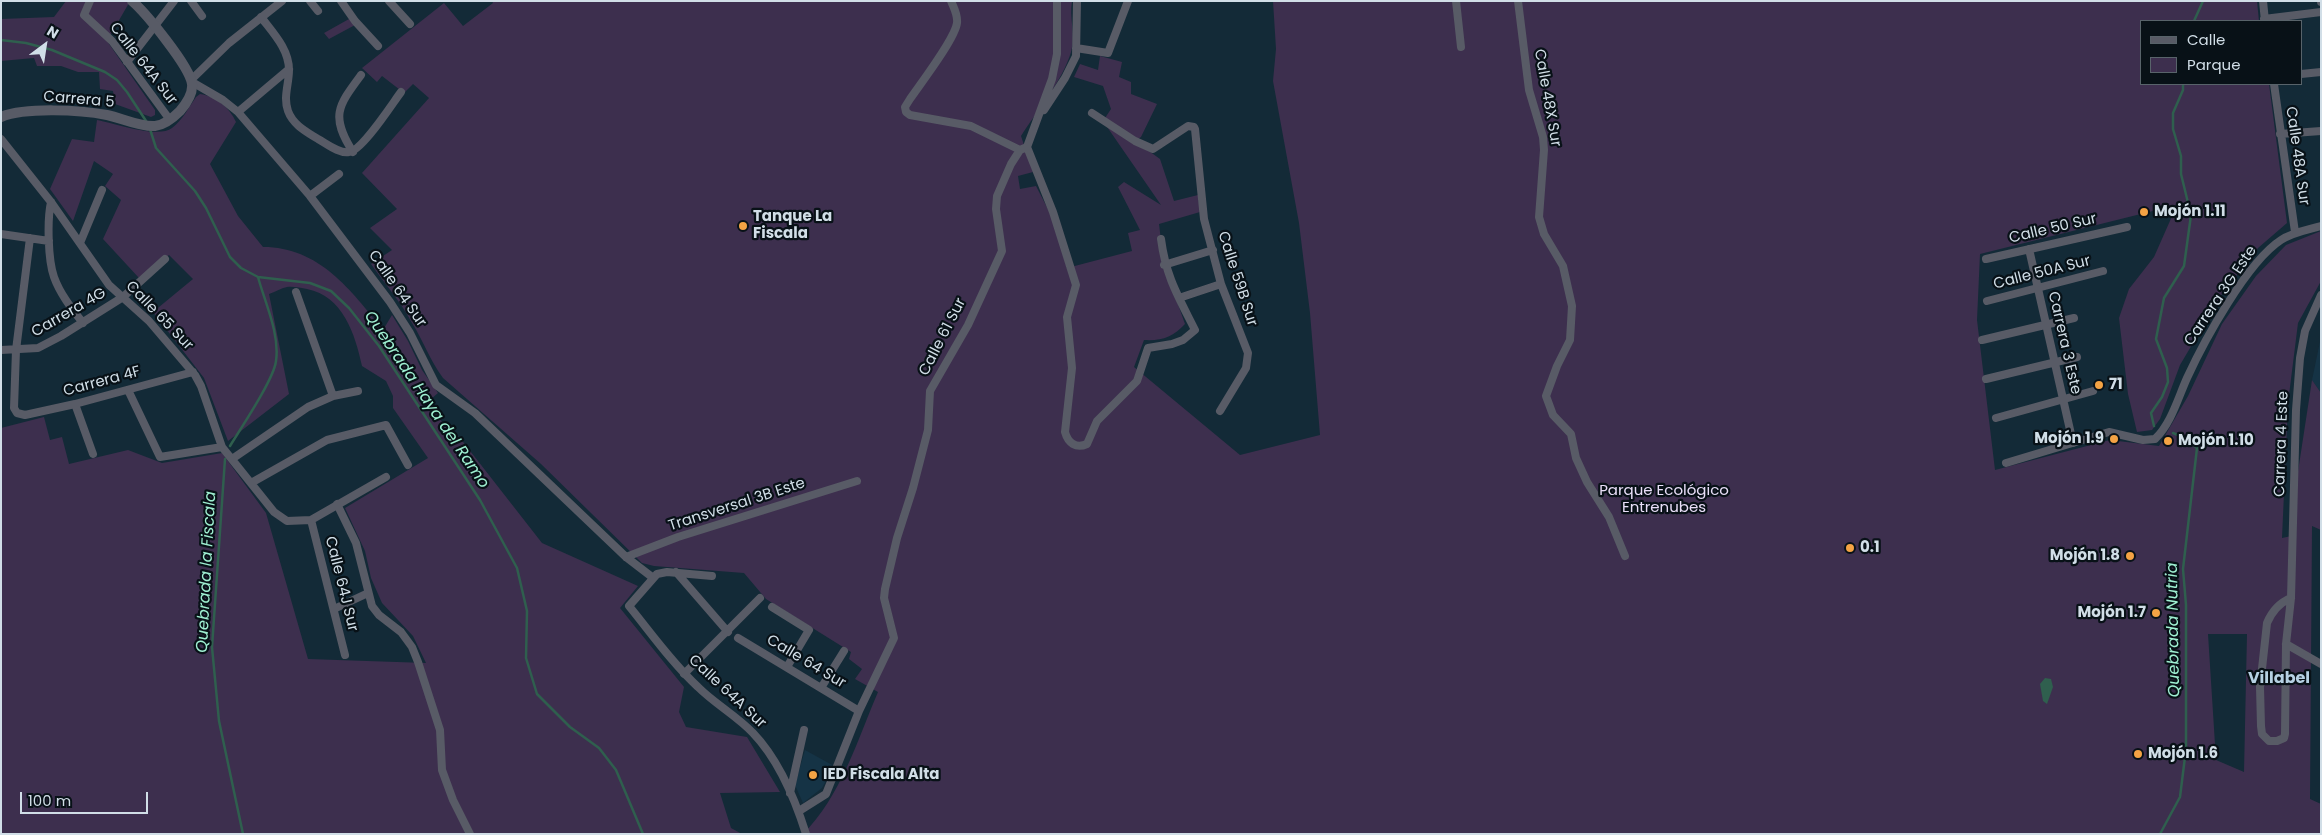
<!DOCTYPE html>
<html>
<head>
<meta charset="utf-8">
<style>
  body { margin:0 }
  #map { position:relative; width:2322px; height:835px; overflow:hidden; background:#132a37; font-family:Poppins,sans-serif }
  canvas { display:block }
  .frame { position:absolute; inset:0; border:2px solid #d1dee7; pointer-events:none }
  .legend { position:absolute; left:2140px; top:20px; width:162px; height:65px; box-sizing:border-box; background:#081117; border:1px solid #58636a; margin:0; padding:6px 9px; list-style:none; font-size:15px; color:#d1dee7 }
  .legend li { display:flex; align-items:center; gap:10px; height:25px }
  .legend b { width:25px; border:1px solid #58636a }
  .north { position:absolute; left:20px; top:20px; width:50px; height:50px; -webkit-text-stroke:4px #081117; paint-order:stroke; rotate:31deg; font-size:14px; font-weight:700; line-height:20px; text-align:center; color:#d1dee7 }
  .north::after { content:''; display:block; margin:auto; width:18px; height:22px; background:#d1dee7; clip-path:polygon(50% 0,100% 100%,50% 72%,0 100%) }
  .scale { position:absolute; left:20px; top:792px; width:128px; height:22px; box-sizing:border-box; border:2px solid #d1dee7; border-top:0; padding-left:6px; font-size:15px; line-height:18px; white-space:nowrap; color:#d1dee7; -webkit-text-stroke:4px #081117; paint-order:stroke }
</style>
</head>
<body>
<div id="map">
<canvas width="2322" height="835"></canvas>
<div class="frame"></div>
<ul class="legend">
<li><b style="height:6px;background:#585b66"></b>Calle</li>
<li><b style="height:14px;background:#3d2f4e"></b>Parque</li>
</ul>
<div class="north">N</div>
<div class="scale">100 m</div>
</div>
<script>
const context = document.querySelector('canvas').getContext('2d');
context.lineJoin = 'round';
function paint(path, color) {
  context.fillStyle = color;
  context.fill(path, 'evenodd');
}
function strokePath(path, color, width, dash) {
  context.strokeStyle = color;
  context.lineWidth = width;
  context.lineCap = dash ? 'butt' : 'round';
  context.setLineDash(dash || []);
  context.stroke(path);
}
function label(font, color, halo, rows, align = 'center') {
  context.font = font + ' Poppins,sans-serif';
  context.lineWidth = 4.5;
  context.setLineDash([]);
  context.textBaseline = 'middle';
  context.strokeStyle = halo;
  context.fillStyle = color;
  for (const [text, x, y, turn = 0] of rows) {
    context.save();
    context.translate(x, y);
    context.rotate((+turn || 0) * Math.PI / 180);
    context.textAlign = isNaN(turn) ? turn : align;
    if (halo) context.strokeText(text, 0, 0);
    context.fillText(text, 0, 0);
    context.restore();
  }
}
const built = new Path2D(`
  M2321 337V393L2312 380Z
  M805 750 834 766 822 788 803 803 795 785Z`);
const green = new Path2D(`
  M66 1H125L129 3 107 41 155 110V115L151 117 115 104 113 91 100 89 99 72H78L61 66H37L34 58 1 61V19L54 17Z
  M492 1H1072C1069 18 1076 35 1071 52 1063 80 1037 111 1021 136L1033 172 1018 176 1020 189 1036 186 1051 215 1067 268 1132 251 1128 233 1140 230 1118 187 1124 182 1161 205 1103 121 1111 109 1103 86 1074 77 1080 64 1098 70 1100 56 1122 62 1119 77 1131 82V94L1157 104 1141 137 1135 141 1160 159 1174 201 1198 195 1200 212 1159 224 1164 265 1185 324C1173 337 1162 341 1144 340L1134 367 1240 455 1320 435 1310 313 1299 223 1273 81 1276 49 1273 1H2257L2259 21H2141V84H2269L2287 223 2258 248 2222 294 2180 365 2160 419 2152 430 2137 432 2128 394 2119 318 2129 289 2154 257 2177 205 1980 254 1977 320 1995 470 2110 440 2159 446 2188 396 2222 324 2256 276 2286 245 2321 231V281L2298 323 2288 403 2282 538 2296 535 2297 478 2312 380 2321 393V530L2312 526 2310 799 2321 804V834H803C841 796 857 741 878 692L855 679 862 669 849 659 851 652 766 599 744 573 654 566 642 563 541 464 443 378C429 359 424 342 412 323 401 302 385 284 371 264L392 250 370 228 397 209 362 173 429 98 413 84 404 93 382 76 377 82 362 68 444 3 463 26 493 3ZM2208 634H2247L2244 772 2216 760Z
  M349 19 355 25 329 39 324 33Z
  M200 94C216 96 230 108 236 122L210 164 238 216 263 247C319 247 351 290 383 330L392 315 408 341 422 370 438 393 424 405 460 438 542 543 638 586 620 608 684 687 679 712 686 727 747 737 780 792 720 793 731 828 742 834H1V428L44 417 50 440 62 437 69 464 128 450 162 463 222 453 266 513 308 659 426 663 413 636 382 603 371 578 365 551 345 508 428 458 393 408V396L386 381 362 366C355 334 343 296 307 289 301 288 293 286 287 287 281 288 275 292 269 294L289 394 228 441 204 378 153 312 193 279 169 255 139 278 103 239 121 200 105 186 113 174 94 161 73 221 50 189 72 139 94 142 97 120C114 123 158 139 172 128 182 121 189 107 196 97Z`);
const water = new Path2D(`
  M2045 678 2051 679 2053 687 2047 704 2043 701 2040 684Z`);
const stream = new Path2D(`
  M2194 21 2203 1
  M1 40 26 43 52 50 105 72 117 80 127 92 148 124
  M150 129 156 148 195 191 206 208 230 257 241 268 258 277 310 283 331 291 349 308 379 346 480 500 517 568 527 611 526 658 537 694 570 727 599 748 616 770 643 834
  M2154 426 2151 413 2162 397 2168 382 2167 368 2156 339 2164 298 2184 266 2191 215 2181 174V156L2173 129V113L2183 90V84
  M230 446C241 428 274 379 276 361 280 334 265 303 258 277
  M225 459 212 647 219 721 243 834
  M2160 834 2180 797 2186 749V605L2183 569 2197 448 2185 438 2173 433`);
const minor = new Path2D(`
  M90 1 84 15 112 41 170 120
  M191 1 202 16
  M310 1 318 11
  M341 1 355 21 378 46
  M389 1 410 24
  M951 1C954 8 958 15 957 23 955 39 921 83 910 99L905 107 906 112 910 115 971 126 1020 150
  M1057 1V54L1052 79 1027 147 1053 212 1076 285 1067 317 1072 368 1065 432C1068 443 1076 449 1087 444L1097 421 1137 381 1148 348 1172 344 1183 340 1195 330C1178 296 1166 277 1161 239
  M1456 1 1461 47
  M1518 1 1529 90 1543 137 1544 150 1539 217 1544 234 1563 266 1572 306 1570 340 1557 366 1546 396 1553 415 1571 434 1576 458 1587 482 1609 517 1625 556
  M2263 1 2265 21
  M2321 1V2
  M261 17C273 33 289 49 289 70 289 84 283 97 288 111 293 125 307 132 318 139 327 144 339 154 349 152 362 151 392 104 401 92
  M2264 19 2321 12
  M1076 48 1108 53 1128 1
  M127 62 174 1
  M2301 74 2321 72
  M191 80 229 43 282 1
  M192 82 223 100 238 112 310 196 390 302 410 333 436 385 475 413 626 557 652 577
  M2274 84 2295 232
  M1044 110 1065 78 1076 56 1077 1
  M238 112 289 69
  M1092 113 1135 141 1153 149 1188 126 1194 127 1195 129 1204 219 1221 284 1248 353 1246 368 1220 411
  M2280 134 2321 131
  M1 139 51 202 109 285 149 321 195 375 201 386 222 447 274 512 287 521 311 520 386 477
  M353 152C330 116 338 106 361 75
  M310 196 339 174
  M51 202C47 220 48 260 54 277 60 294 72 309 83 323
  M1 234 49 241
  M30 238 16 350 14 408 17 413 25 415 75 404 193 372
  M80 243 102 190
  M2029 249 2073 443
  M1986 259 2127 227
  M1164 265 1213 250
  M296 292 333 396
  M1179 298 1221 284
  M1987 301 2103 271
  M1982 340 2074 318
  M1 350 38 348 61 336 123 297 165 259
  M1986 379 2077 357
  M128 390 160 457 222 447
  M75 404 93 454
  M1996 418 2093 391
  M232 459 308 407 333 396 358 391
  M2006 463 2109 432 2143 440 2155 439C2171 424 2178 398 2187 378 2204 341 2247 262 2281 240 2293 232 2307 230 2321 226
  M251 483 327 440 386 425 408 465
  M337 504 356 543 372 606 379 615 401 632 412 647 418 662 440 730 442 770 453 800 470 834
  M311 520 345 655
  M626 557 678 537 857 481
  M676 572 728 632
  M712 576 667 572 657 574 629 606C651 633 672 663 698 687 715 704 737 716 753 733 779 760 795 799 806 834
  M2291 598C2279 603 2272 611 2267 623L2260 687 2261 726 2262 734 2269 741H2277L2284 738 2285 734 2286 644 2291 598 2296 410 2300 358 2305 331 2321 295
  M772 607 809 630 787 667
  M334 609 368 593
  M738 638 859 711
  M2286 644 2321 664
  M684 674 760 598
  M821 688 844 651
  M790 793 804 730
  M799 811 826 794 859 711 894 638 884 598 885 589 897 538 913 488 928 430 930 391 968 325 1002 251 996 209 997 196 1011 164 1020 150 1027 147`);
const tertiary = new Path2D(`
  M1 117C26 107 80 110 107 115 122 118 139 127 155 126 165 125 173 118 180 111 186 104 193 93 192 84 190 67 146 13 132 1`);
const markers = [
  [2144,212,5,"#f4a344"],
  [743,226,5,"#f4a344"],
  [2099,385,5,"#f4a344"],
  [2114,439,5,"#f4a344"],
  [2168,441,5,"#f4a344"],
  [1850,548,5,"#f4a344"],
  [2130,556,5,"#f4a344"],
  [2156,613,5,"#f4a344"],
  [2138,754,5,"#f4a344"],
  [813,775,5,"#f4a344"]
];
const streetNames = [
  ["Calle 64A Sur",143,64,52],
  ["Calle 48X Sur",1547,98,80],
  ["Carrera 5",79,100,5],
  ["Calle 48A Sur",2297,156,82],
  ["Calle 50 Sur",2053,229,-13],
  ["Calle 50A Sur",2042,273,-14],
  ["Calle 59B Sur",1237,279,72],
  ["Calle 64 Sur",397,289,55],
  ["Carrera 3G Este",2221,296,-56],
  ["Carrera 4G",69,313,-30],
  ["Calle 65 Sur",159,316,46],
  ["Calle 61 Sur",943,337,-63],
  ["Carrera 3 Este",2064,343,77],
  ["Carrera 4F",102,382,-15],
  ["Carrera 4 Este",2282,444,-88],
  ["Transversal 3B Este",737,505,-18],
  ["Calle 64J Sur",341,584,76],
  ["Calle 64 Sur",806,662,31],
  ["Calle 64A Sur",727,692,43]
];
const poiNames = [
  ["Mojón 1.11",2154,212],
  ["Tanque La",753,217],
  ["Fiscala",753,234],
  ["71",2109,385],
  ["Mojón 1.9",2104,439,"right"],
  ["Mojón 1.10",2178,441],
  ["0.1",1860,548],
  ["Mojón 1.8",2120,556,"right"],
  ["Mojón 1.7",2146,613,"right"],
  ["Mojón 1.6",2148,754],
  ["IED Fiscala Alta",823,775]
];
const parkNames = [
  ["Parque Ecológico",1664,491],
  ["Entrenubes",1664,508]
];
const waterNames = [
  ["Quebrada Haya del Ramo",426,400,56],
  ["Quebrada la Fiscala",207,572,-87],
  ["Quebrada Nutria",2174,630,-91]
];
const neighbourhoodNames = [
  ["Villabel",2279,679]
];
paint(built, '#153345');
paint(green, '#3d2f4e');
paint(water, '#2f5f4e');
strokePath(stream, '#2f5f4e', 2.5);
strokePath(minor, '#585b66', 8);
strokePath(tertiary, '#585b66', 10);
for (const [x, y, r, color] of markers) {
  const dot = new Path2D();
  dot.arc(x, y, r, 0, 2 * Math.PI);
  context.fillStyle = color;
  context.fill(dot);
  strokePath(dot, '#081117', 2);
}
label('15px', '#d1dee7', '#081117', streetNames);
label('bold 15px', '#d1dee7', '#081117', poiNames, 'left');
label('15px', '#e9def8', '#081117', parkNames);
label('italic 16px', '#9ff0d2', '#081117', waterNames);
label('bold 16px', '#b6d1e3', '#081117', neighbourhoodNames);
</script>
</body>
</html>
